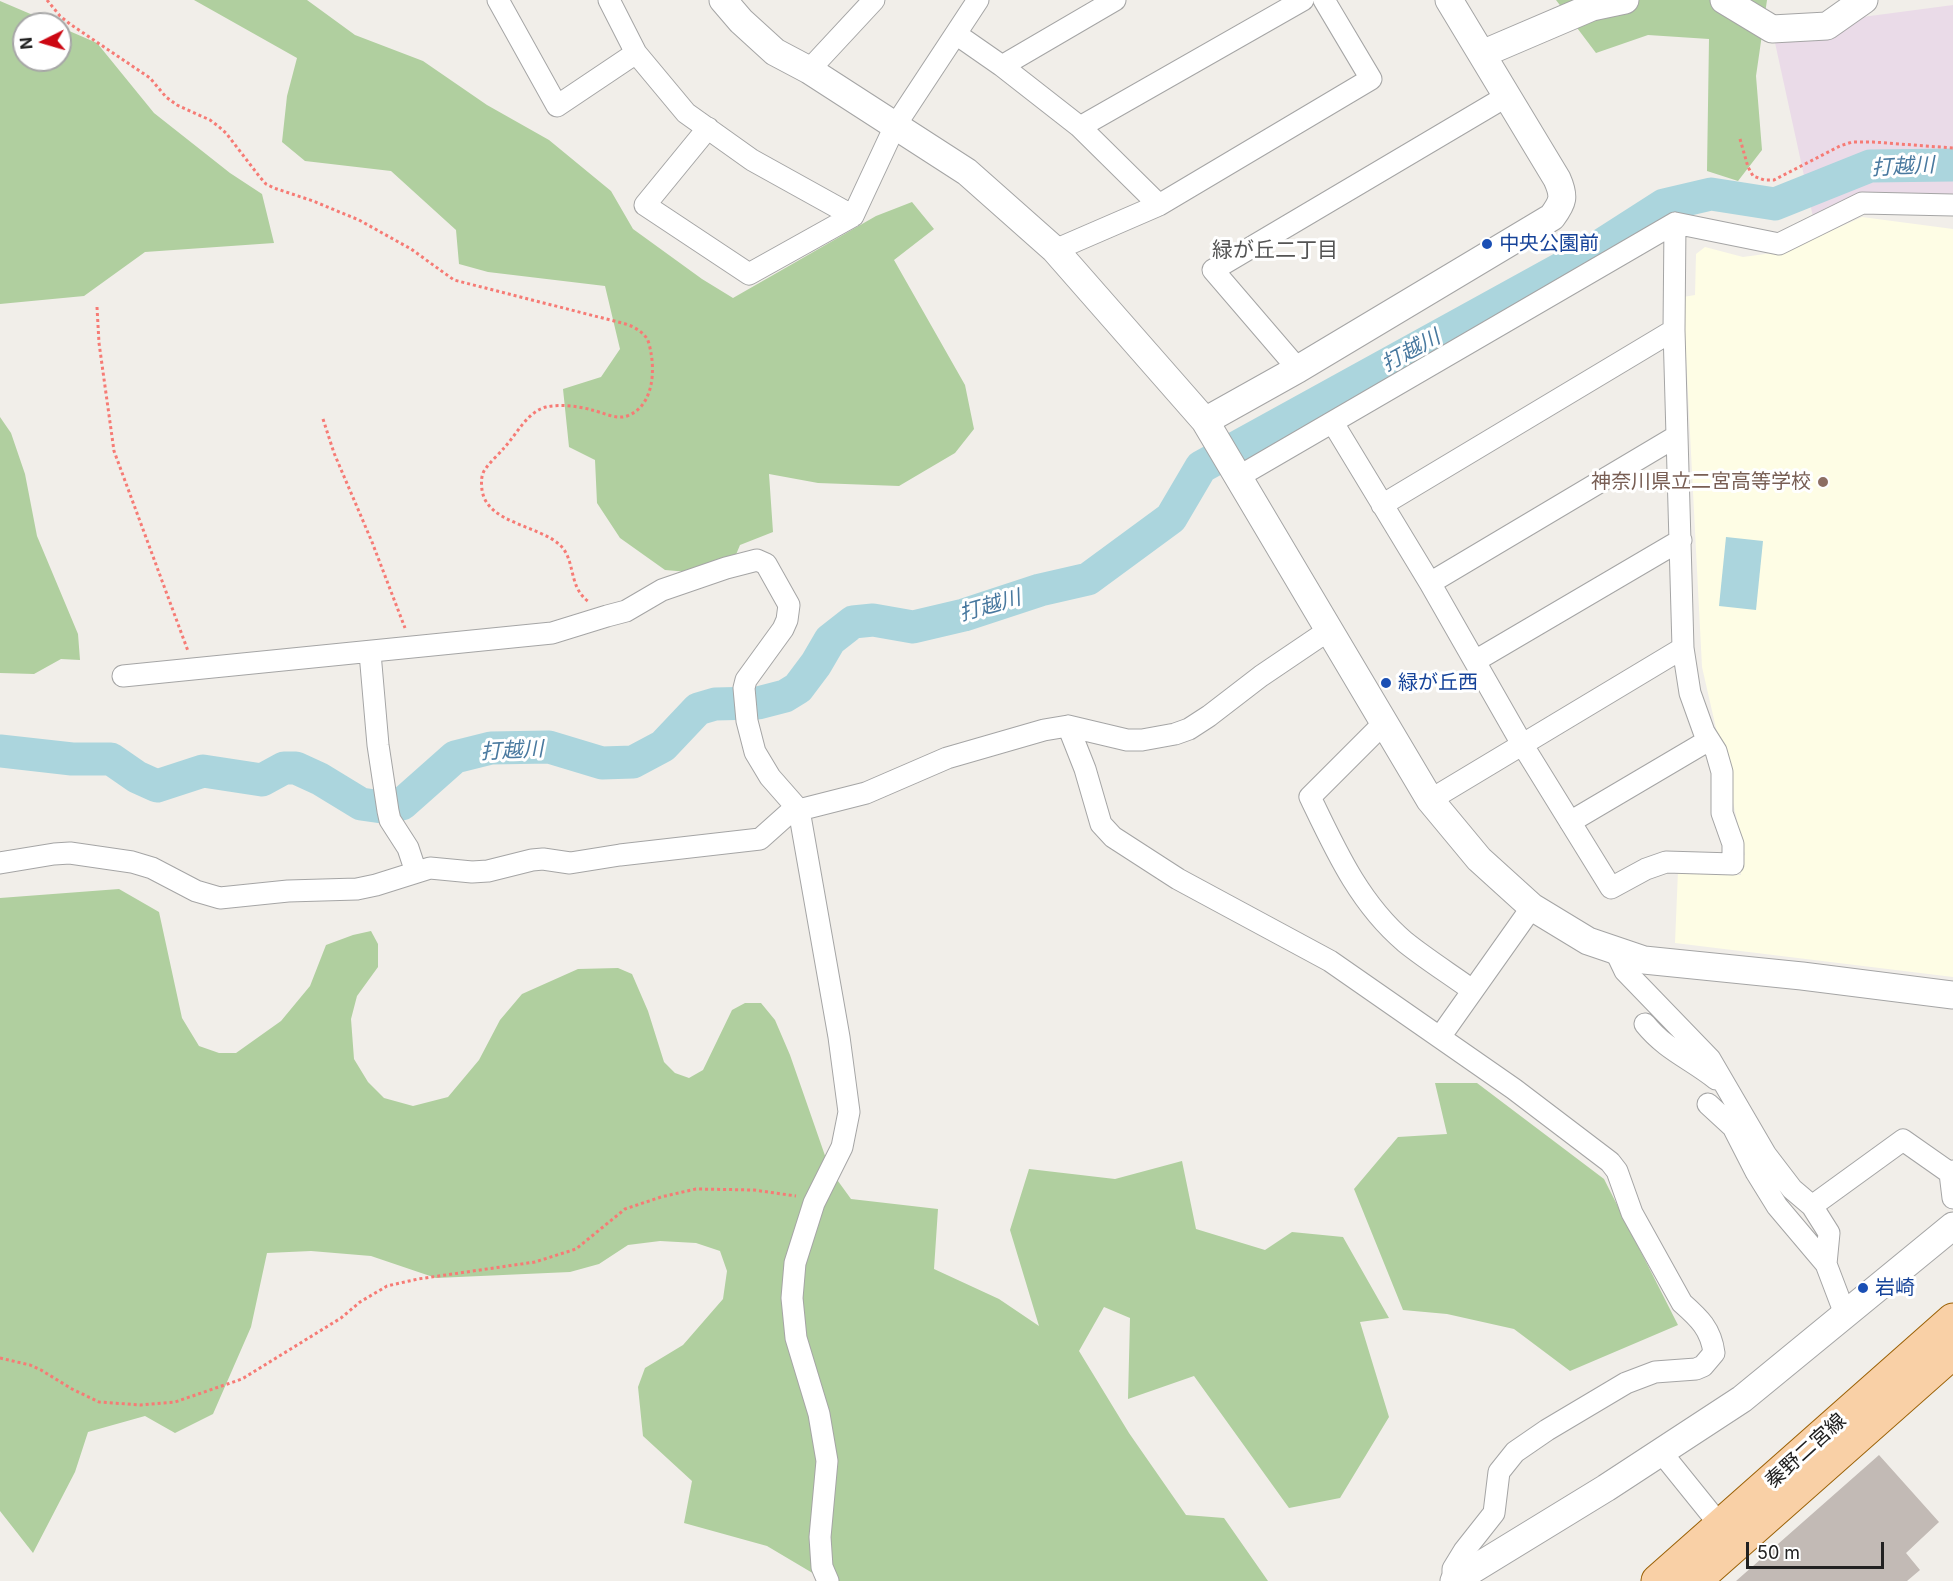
<!DOCTYPE html>
<html>
<head>
<meta charset="utf-8">
<style>
  body { margin:0 }
  #map { position:relative; width:1953px; height:1581px; overflow:hidden; background:#f1eee9; font-family:Inter,sans-serif }
  canvas { display:block }
  .north { position:absolute; left:12px; top:12px; width:60px; height:60px; box-sizing:border-box; background:#fff; border:2px solid #a6a6a6; border-radius:50%; rotate:265deg; font-size:16px; font-weight:700; line-height:24px; text-align:center; color:#212121 }
  .north::after { content:''; display:block; margin:auto; width:21px; height:27px; background:#cc0712; clip-path:polygon(50% 0,100% 100%,50% 72%,0 100%) }
  .scale { position:absolute; left:1746px; top:1542px; width:138px; height:27px; box-sizing:border-box; border:3px solid #212121; border-top:0; padding-left:8px; font-size:18px; line-height:21px; white-space:nowrap; color:#212121; -webkit-text-stroke:4px #fff; paint-order:stroke }
</style>
</head>
<body>
<div id="map">
<canvas width="1953" height="1581"></canvas>
<div class="north">N</div>
<div class="scale">50 m</div>
</div>
<script>
const context = document.querySelector('canvas').getContext('2d');
context.lineJoin = 'round';
function paint(path, color) {
  context.fillStyle = color;
  context.fill(path, 'evenodd');
}
function strokePath(path, color, width, dash) {
  context.strokeStyle = color;
  context.lineWidth = width;
  context.lineCap = dash ? 'butt' : 'round';
  context.setLineDash(dash || []);
  context.stroke(path);
}
function label(font, color, halo, rows, align = 'center') {
  context.font = font + ' Inter,"Noto Sans JP",sans-serif';
  context.lineWidth = 6;
  context.setLineDash([]);
  context.textBaseline = 'middle';
  context.strokeStyle = halo;
  context.fillStyle = color;
  for (const [text, x, y, turn = 0] of rows) {
    context.save();
    context.translate(x, y);
    context.rotate((+turn || 0) * Math.PI / 180);
    context.textAlign = isNaN(turn) ? turn : align;
    if (halo) context.strokeText(text, 0, 0);
    context.fillText(text, 0, 0);
    context.restore();
  }
}
const industrial = new Path2D(`
  M1953 5V205L1870 203 1815 226 1772 29Z`);
const education = new Path2D(`
  M1862 217 1953 229V977L1675 943 1678 871 1741 875 1738 858 1745 855 1702 667 1683 297 1695 295 1696 254 1705 247 1743 257 1787 251Z`);
const forest = new Path2D(`
  M194 0H307L355 35 423 61 487 105 549 140 611 191 633 229 702 279 733 298 876 216 912 202 934 229 894 260 965 385 974 429 955 453 899 486 818 483 769 474 773 532 740 545 735 557 701 573 665 570 620 538 597 503 595 460 569 447 563 389 601 377 620 349 605 286 488 272 459 264 456 230 391 171 305 161 282 142 287 96 297 58Z
  M1556 0H1767L1756 76 1762 150 1738 181 1707 171 1709 39 1648 35 1596 53Z
  M0 1 54 24H24V60H60V27L97 43 154 113 230 173 262 194 274 243 145 252 84 296 0 304Z
  M0 417 11 433 25 474 37 536 78 634 80 660 61 659 34 674 0 673Z
  M119 889 159 912 182 1018 199 1046 219 1053H236L281 1021 310 986 326 945 353 935 371 931 378 944V967L357 996 351 1019 354 1059 368 1082 384 1098 413 1106 448 1097 479 1060 500 1020 522 994 578 969 618 968 632 974 648 1011 664 1062 675 1073 689 1078 703 1070 732 1010 745 1003H761L775 1020 790 1055 830 1170 851 1199 938 1209 934 1269 999 1299 1039 1326 1010 1230 1029 1169 1115 1179 1182 1161 1196 1229 1265 1250 1292 1232 1343 1237 1389 1318 1360 1322 1389 1417 1340 1498 1289 1508 1194 1376 1128 1399 1130 1318 1104 1307 1079 1351 1129 1433 1186 1515 1224 1518 1268 1581H826L767 1546 684 1523 692 1481 643 1436 638 1387 645 1368 683 1345 723 1299 727 1271 720 1251 696 1243 660 1241 628 1245 599 1264 570 1272 436 1278 371 1256 311 1251 267 1253 251 1327 213 1414 175 1433 145 1416 88 1432 75 1472 33 1553 0 1511V898Z
  M1435 1083H1477L1604 1179 1678 1325 1570 1371 1514 1329 1447 1314 1403 1310 1354 1189 1398 1137 1447 1134Z`);
const water = new Path2D(`
  M1726 537 1763 541 1756 610 1719 606Z`);
const river = new Path2D(`
  M0 751 72 759H111L137 777 157 786 203 771 262 780 284 768H296L320 779 361 804 382 807 402 804 455 757 491 748 549 747 602 763 633 762 663 746 698 709 715 704 758 703 785 696 798 688 816 664 830 640 853 622 873 620 913 627 964 615 1040 590 1088 579 1171 518 1201 467 1586 255 1664 205 1711 194 1775 204 1870 166 1953 165`);
const building = new Path2D(`
  M1879 1455 1939 1522 1906 1553 1920 1570 1907 1581H1736Z`);
const path = new Path2D(`
  M47 0 60 16 70 24 150 78 166 97 177 105 210 120 218 126 226 133 259 176 266 184 274 188 313 201 359 220 411 249 454 280 622 323C630 325 639 329 645 336 649 340 650 348 651 353 655 375 652 407 627 416 616 420 602 412 592 410 578 406 560 404 546 407 527 412 517 434 504 448 499 454 491 461 486 468 481 474 481 482 482 490 487 524 540 525 561 546 576 562 568 587 589 602
  M1740 139 1748 167 1753 176 1764 180H1774L1840 146 1852 142H1873L1953 148
  M97 307 99 343 114 451 188 651
  M323 419 334 453 372 542 405 628
  M0 1358 30 1365 41 1370 72 1389 99 1402 141 1405 175 1402 242 1379 341 1318 360 1302 387 1286 418 1279 535 1262 576 1249 625 1209 661 1197 696 1189 754 1190 796 1196`);
const minor = new Path2D(`
  M498 0 557 106 636 53
  M609 0 636 53 686 113 752 160 853 216
  M956 34 1002 66 1080 127 1159 205
  M1002 66 1115 0
  M809 70 874 0
  M1080 127 1303 0
  M708 128 645 205 749 274 853 216 895 126 978 0
  M1055 250 1159 205 1371 79 1324 0
  M1298 369 1213 270 1507 96
  M1333 423 1430 583 1522 744 1611 888 1646 869 1666 862 1733 864V844L1722 813V772L1716 751 1704 732 1690 693 1683 648
  M1238 477 1675 223 1779 244 1862 203 1953 205
  M1382 505 1674 330
  M1430 583 1677 436
  M370 653 378 745 388 811 390 820 408 848 416 872
  M1475 661 1681 540
  M123 676 552 633 607 616 626 611 662 590 726 568 757 560 766 564 789 605 787 620 783 629 746 680 744 688 747 721 755 752 770 777 799 810 839 1037 849 1112 842 1147 814 1203 795 1263 792 1298 796 1338 819 1414 827 1461 820 1537 822 1567 828 1581
  M1383 724 1310 797C1335 849 1359 903 1405 942 1426 959 1450 974 1472 990
  M1068 726 1085 769 1101 824 1113 837 1178 879 1330 961 1514 1089 1610 1162 1617 1171 1632 1213 1682 1303C1699 1318 1711 1329 1714 1353L1703 1366 1696 1369 1655 1372 1626 1383 1547 1430 1515 1452 1499 1472 1494 1513 1464 1551 1453 1569V1581
  M1430 800 1683 648 1674 330 1675 223
  M1570 822 1709 740
  M0 863 54 854 70 853 132 862 152 868 196 891 220 898 288 891 357 889 376 885 430 868 472 872 488 871 532 860 543 859 570 863 620 855 760 839 788 814 799 810 866 793 947 758 1044 730 1068 726 1127 740H1142L1175 734 1189 729 1209 716 1261 676 1329 630
  M1615 950 1625 971 1710 1059 1766 1155 1792 1189 1812 1206 1829 1233 1826 1264
  M1645 1024C1666 1050 1691 1059 1716 1079
  M1440 1037 1532 907
  M1708 1104 1733 1127 1756 1172 1777 1206 1826 1264 1845 1314
  M1950 1173 1953 1198
  M1812 1206 1903 1140 1950 1173 1953 1171
  M1661 1452 1728 1535`);
const tertiary = new Path2D(`
  M723 0 741 21 775 52 809 70 967 172 1055 250 1205 421 1430 800 1479 859 1532 907 1588 941 1644 960 1802 976 1953 995
  M1724 0 1772 29 1827 26 1864 0
  M1482 54 1592 7 1625 0
  M1205 421 1298 369 1552 217C1563 202 1565 197 1557 179L1449 0
  M1454 1581 1606 1488 1742 1399 1953 1226`);
const primary = new Path2D(`
  M1658 1581 1953 1320
  M1694 1581 1953 1352`);
const markers = [
  [1487,244,6,"#1a4fb4"],
  [1823,482,6,"#8d6e63"],
  [1386,683,6,"#1a4fb4"],
  [1863,1288,6,"#1a4fb4"]
];
const transitNames = [
  ["中央公園前",1499,244],
  ["緑が丘西",1398,683],
  ["岩崎",1875,1288]
];
const educationNames = [
  ["神奈川県立二宮高等学校",1811,482]
];
const streetNames = [
  ["秦野二宮線",1806,1451,-42]
];
const waterNames = [
  ["打越川",1903,167,-3],
  ["打越川",1411,351,-29],
  ["打越川",990,606,-16],
  ["打越川",512,751,-3]
];
const neighbourhoodNames = [
  ["緑が丘二丁目",1275,251]
];
paint(industrial, '#eadbe8');
paint(education, '#fefde5');
paint(forest, '#b0cf9f');
paint(water, '#abd5dd');
strokePath(river, '#abd5dd', 33);
paint(building, '#c2bab5');
strokePath(minor, '#a5a5a5', 23);
strokePath(tertiary, '#a5a5a5', 29);
strokePath(primary, '#9a6005', 35);
strokePath(path, '#f67b75', 3, [3, 3]);
strokePath(minor, '#fff', 21);
strokePath(tertiary, '#fff', 27);
strokePath(primary, '#f9d0a6', 33);
for (const [x, y, r, color] of markers) {
  const dot = new Path2D();
  dot.arc(x, y, r, 0, 2 * Math.PI);
  context.fillStyle = color;
  context.fill(dot);
  strokePath(dot, '#fff', 2);
}
label('20px', '#164399', '#fff', transitNames, 'left');
label('20px', '#785e54', '#fff', educationNames, 'right');
label('20px', '#212121', '#fff', streetNames);
label('italic 21px', '#49799f', '#fff', waterNames);
label('21px', '#545454', '#fff', neighbourhoodNames);
</script>
</body>
</html>
